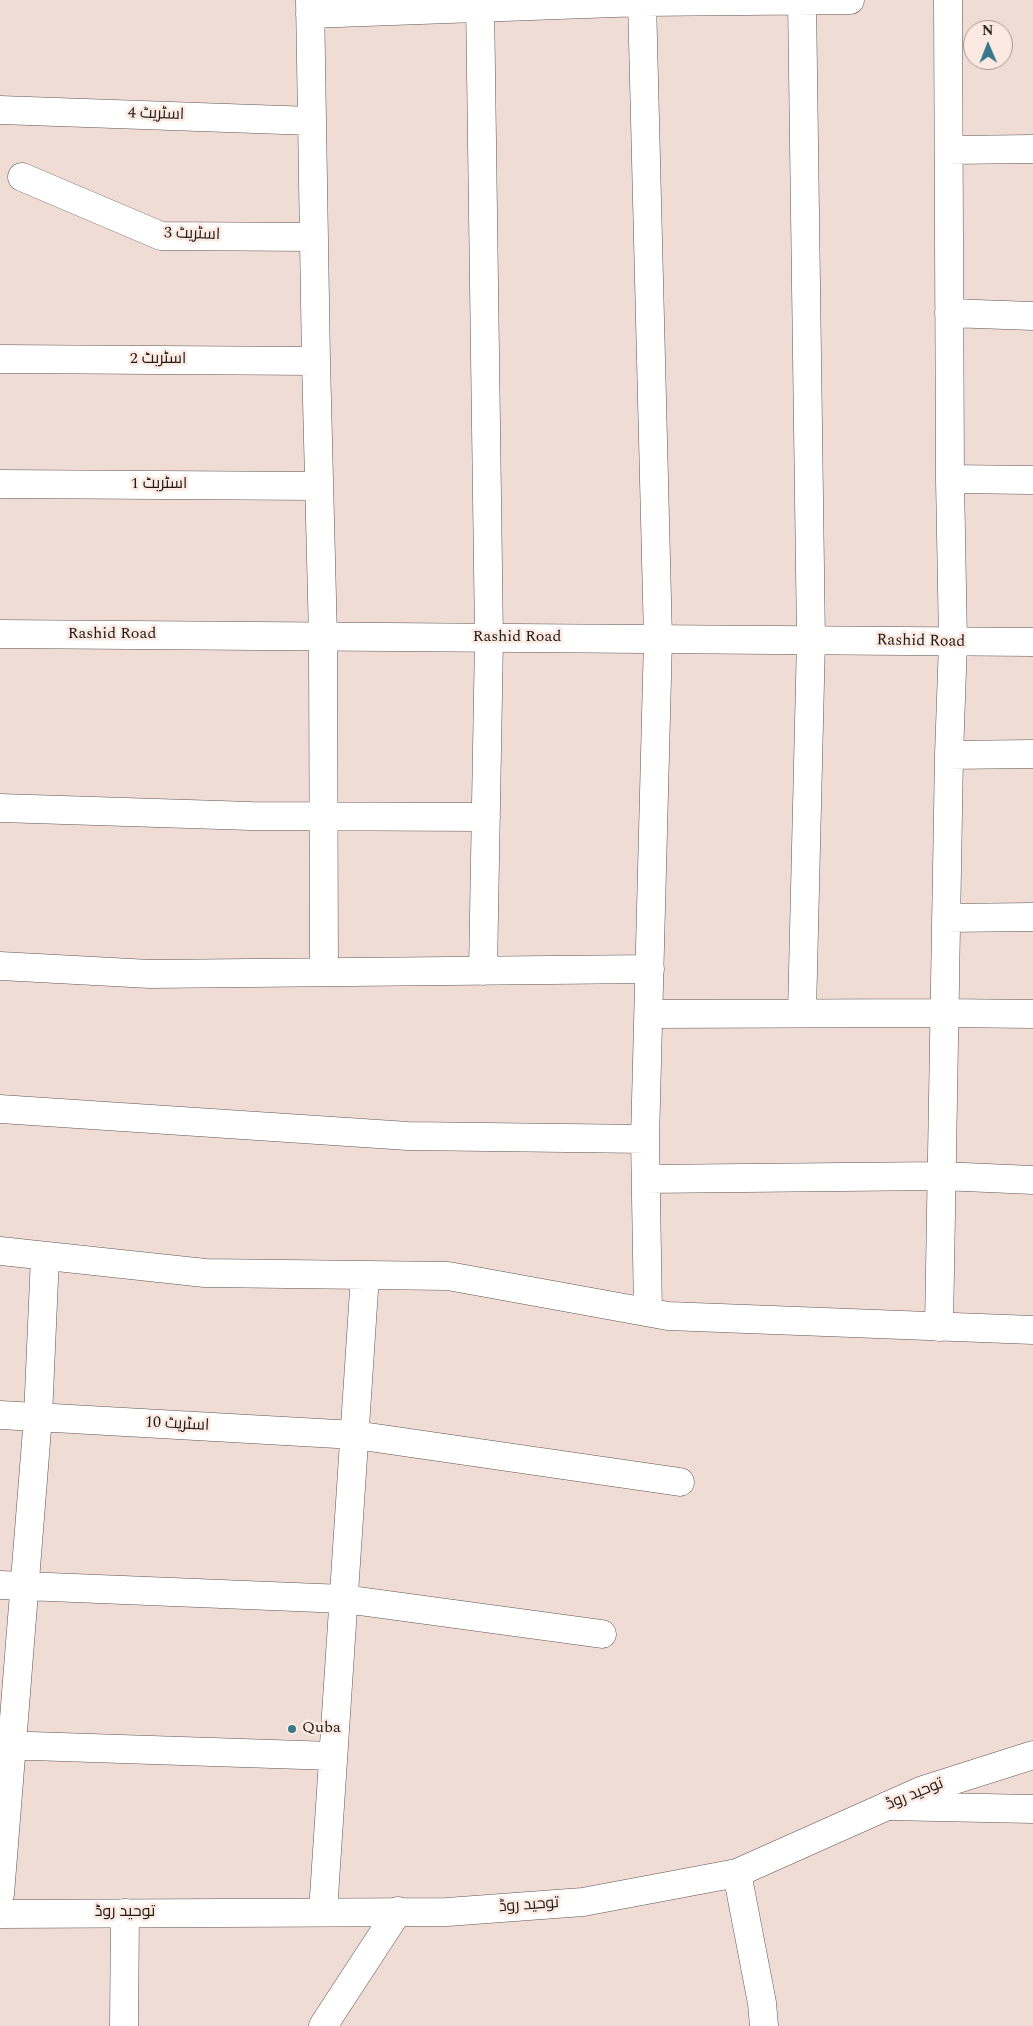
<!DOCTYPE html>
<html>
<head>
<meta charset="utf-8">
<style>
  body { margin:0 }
  #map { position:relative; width:1033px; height:2026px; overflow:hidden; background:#eedcd5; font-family:Spectral,serif }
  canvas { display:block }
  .north { position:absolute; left:963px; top:20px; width:50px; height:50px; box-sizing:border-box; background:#fbe9e2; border:1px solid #a49792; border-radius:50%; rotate:359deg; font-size:14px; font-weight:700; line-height:20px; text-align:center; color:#221c19 }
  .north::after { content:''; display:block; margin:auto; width:18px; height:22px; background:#39778d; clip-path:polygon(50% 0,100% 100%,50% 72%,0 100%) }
</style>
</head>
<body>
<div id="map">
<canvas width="1033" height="2026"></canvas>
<div class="north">N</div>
</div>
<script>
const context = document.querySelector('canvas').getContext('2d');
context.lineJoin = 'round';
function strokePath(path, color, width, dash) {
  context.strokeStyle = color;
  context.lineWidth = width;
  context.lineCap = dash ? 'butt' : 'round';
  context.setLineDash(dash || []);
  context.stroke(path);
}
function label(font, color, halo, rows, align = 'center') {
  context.font = font + ' Spectral,Cairo,serif';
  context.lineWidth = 5;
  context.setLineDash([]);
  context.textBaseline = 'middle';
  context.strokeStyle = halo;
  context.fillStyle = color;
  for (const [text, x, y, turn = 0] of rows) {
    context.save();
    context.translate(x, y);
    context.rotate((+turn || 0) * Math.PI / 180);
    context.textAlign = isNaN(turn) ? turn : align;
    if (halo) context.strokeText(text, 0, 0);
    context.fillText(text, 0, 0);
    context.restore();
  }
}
const street = new Path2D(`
  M310 0 316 361 323 637 324 972
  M480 0 489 638 483 971
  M642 0 658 639 645 1139 648 1312
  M802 0 811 640 802 1013
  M310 14 642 2 850 0
  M0 110 312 121
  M949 150 1033 149
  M22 177 161 236 314 237
  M949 313 1033 316
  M0 359 316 361
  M950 479 1033 480
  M0 484 318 486
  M949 755 1033 754
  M0 808 251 816 486 817
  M946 918 1033 917
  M0 966 150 974 650 969
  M649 1014 944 1013 1033 1014
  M0 1109 408 1136 645 1139
  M646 1179 941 1176 1033 1180
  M0 1251 205 1273 448 1276 668 1316 1033 1330
  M939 1327 949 755 953 642 950 479 948 0
  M0 1415 355 1435 680 1482
  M0 1585 344 1599 602 1634
  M0 1745 333 1756
  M887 1806 1033 1809
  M0 1894 38 1417 45 1256
  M323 1912 365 1275
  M124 2026 125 1913
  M323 2026 398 1911`);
const secondary = new Path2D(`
  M0 634 1033 642
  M737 1873 762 2003 764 2026
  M0 1914 447 1912 583 1902 737 1873 923 1790 1033 1755`);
const markers = [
  [292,1729,5,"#39778d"]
];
const streetNames = [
  ["اسٹریٹ 4",156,115,2],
  ["اسٹریٹ 3",192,235,2],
  ["اسٹریٹ 2",158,360],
  ["اسٹریٹ 1",159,485],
  ["Rashid Road",112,635],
  ["Rashid Road",517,638],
  ["Rashid Road",921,642,1],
  ["اسٹریٹ 10",177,1425,3],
  ["توحید روڈ",915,1795,-22],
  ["توحید روڈ",529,1906,-4],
  ["توحید روڈ",125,1913]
];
const poiNames = [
  ["Quba",302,1729]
];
strokePath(street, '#63544e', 29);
strokePath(secondary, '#63544e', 29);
strokePath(street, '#fff', 28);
strokePath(secondary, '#fff', 28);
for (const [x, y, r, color] of markers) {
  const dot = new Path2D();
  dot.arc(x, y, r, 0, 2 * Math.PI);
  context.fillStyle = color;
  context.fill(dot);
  strokePath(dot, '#fbe9e2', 2);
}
label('16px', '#221c19', '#fbe9e2', streetNames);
label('16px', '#221c19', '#fbe9e2', poiNames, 'left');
</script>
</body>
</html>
